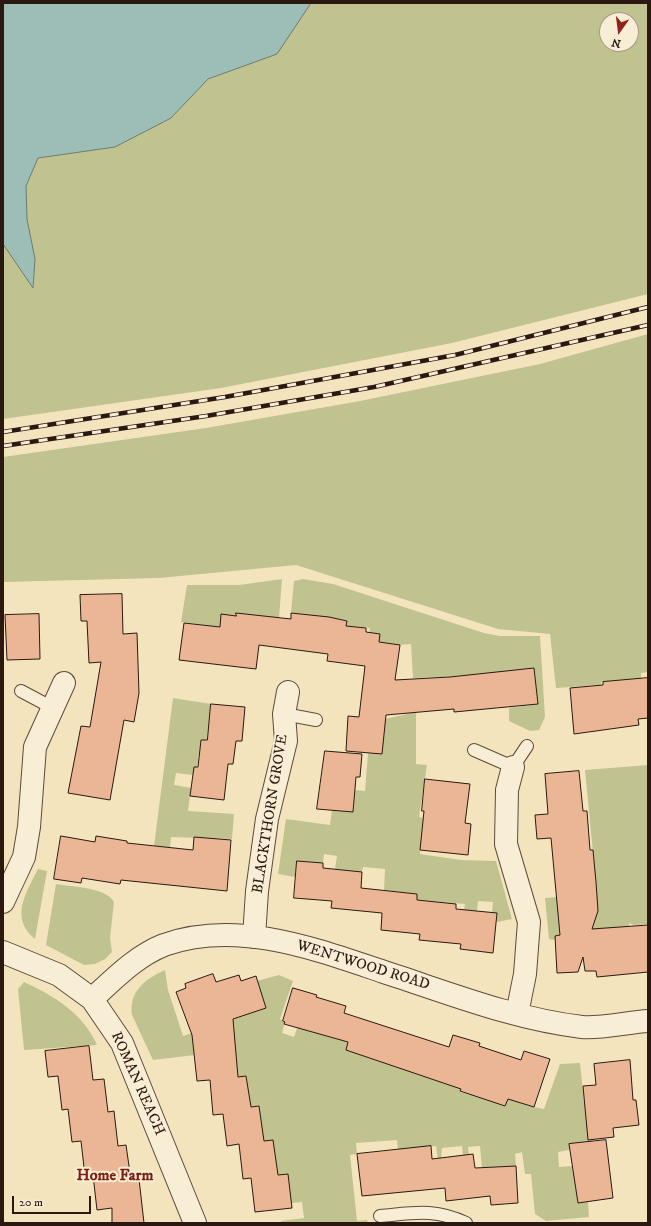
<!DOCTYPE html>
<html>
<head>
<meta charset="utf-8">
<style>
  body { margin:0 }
  #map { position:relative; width:651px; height:1226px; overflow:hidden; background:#f4e4be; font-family:"IM FELL DW Pica",serif }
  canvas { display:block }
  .frame { position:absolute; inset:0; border:4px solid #2a1811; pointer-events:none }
  .north { position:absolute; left:599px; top:12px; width:40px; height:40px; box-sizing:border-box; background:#f8edd5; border:1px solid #a69887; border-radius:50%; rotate:194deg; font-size:11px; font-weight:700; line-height:16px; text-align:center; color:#2a1811 }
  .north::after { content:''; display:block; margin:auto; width:14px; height:18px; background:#8f2418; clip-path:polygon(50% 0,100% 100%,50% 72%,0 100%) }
  .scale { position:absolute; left:12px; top:1196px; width:79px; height:18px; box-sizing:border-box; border:2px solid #2a1811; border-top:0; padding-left:5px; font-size:12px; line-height:14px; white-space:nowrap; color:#2a1811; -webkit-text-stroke:3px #f8edd5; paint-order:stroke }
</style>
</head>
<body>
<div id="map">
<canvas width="651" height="1226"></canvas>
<div class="frame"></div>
<div class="north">N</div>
<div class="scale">20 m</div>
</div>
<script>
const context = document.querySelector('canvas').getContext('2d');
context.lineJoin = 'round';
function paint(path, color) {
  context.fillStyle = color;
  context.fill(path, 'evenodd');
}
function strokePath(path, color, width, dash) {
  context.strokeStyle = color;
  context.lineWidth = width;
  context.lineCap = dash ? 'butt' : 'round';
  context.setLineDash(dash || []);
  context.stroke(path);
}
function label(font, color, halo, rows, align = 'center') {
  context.font = font + ' "IM FELL DW Pica",serif';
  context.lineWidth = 4;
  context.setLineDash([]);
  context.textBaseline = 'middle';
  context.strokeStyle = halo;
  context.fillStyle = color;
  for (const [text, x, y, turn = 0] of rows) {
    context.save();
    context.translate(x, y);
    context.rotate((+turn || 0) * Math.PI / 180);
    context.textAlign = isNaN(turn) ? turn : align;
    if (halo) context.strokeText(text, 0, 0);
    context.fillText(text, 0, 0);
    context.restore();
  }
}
const green = new Path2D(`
  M150 3H648V294L452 343 221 388 3 419V79ZM607 20H631V44H607Z
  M648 334V672L641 673V679L601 682V685L556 688 550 634 498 629 296 565 159 578 3 582V457L206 428 360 401 540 364Z
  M282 579 279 618 236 613 235 617 221 615 220 627 181 622 187 585H239Z
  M303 579 333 584 484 633 500 636H540L545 717 539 730 530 731 509 721V708L538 704 534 668 473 676 413 678 411 644 400 645 379 642V634L369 633 370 628 346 626 347 621 291 613 294 581Z
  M173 698 211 704 207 738 206 740H201L197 767H194L193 775 176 773 174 785 191 788 188 811 234 814 232 839 171 837 170 848 154 846Z
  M416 712V764L427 765 419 817 423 818 420 854 461 860 496 861 512 919 497 922V913H492L493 902 478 901 477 911 464 910 465 904 417 900V894L384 890 385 869 363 867 362 872 335 869 337 856 324 854 323 863 297 861 295 877 278 874 286 819 330 825 332 810 353 812 355 790 365 791 368 753 382 754 385 719Z
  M648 765V924L634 925 629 923 630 940 581 934 555 936 556 940 549 939 545 898 597 894 585 770Z
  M38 869 47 871 35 939C9 918 26 893 38 869Z
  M56 884C72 887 106 887 114 902L110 938 112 952 105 959 95 964 84 965 46 945Z
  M165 970 168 990 183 1036 266 1008 257 981 279 975 293 981 280 1019 285 1022 282 1033 294 1037 298 1026 348 1042 346 1050 462 1087 460 1092 470 1095 471 1092 505 1106 511 1088 537 1096 534 1107 544 1109 560 1064 580 1063 584 1102 589 1105 593 1141 569 1144V1150L558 1152 559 1167 572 1166V1169H574L578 1202 588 1201 589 1217 546 1221 535 1214 531 1174H525L522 1152 515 1154 516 1166 482 1168 480 1146 468 1147 469 1155 463 1156 462 1146 442 1148 441 1158 438 1159 436 1146 398 1150 397 1140 356 1143 357 1154 350 1155 357 1221 367 1220 368 1223H281V1221L304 1218 302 1202 291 1203 288 1174 278 1175 263 1141 258 1106 249 1107 246 1076 238 1077 236 1055H230L229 1051 153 1060 132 1015C129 991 145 979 165 970Z
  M24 982C53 995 84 1014 97 1045L24 1050 18 989Z`);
const water = new Path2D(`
  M3 3H311L277 54 208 79 171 118 115 147 38 158 26 186 27 219 35 259 33 288 3 244Z`);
const building = new Path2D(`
  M122 594 123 634 137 633 139 693 134 722 124 720 110 800 68 793 81 726 90 727 101 662 89 663 87 621H81L80 595Z
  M236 613 291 619V613L329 617 347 621 346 626 366 628V632L380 634 379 642 400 645 395 680 450 677 534 668 538 704 454 712V709L386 715 382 754 346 751 348 716 359 717 365 666 327 661 328 654 259 645 256 669 179 660 184 623 220 627 221 614 236 616Z
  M39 614 40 659 7 660 5 615Z
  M648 678V718L638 719 639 725 574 734 570 688 603 685V682Z
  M211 704 245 707 242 741H236L233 764H228L224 800 190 796 194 767H198L201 740H207Z
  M325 751 362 754 360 777H356L353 812 317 809Z
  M579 771 583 811H587L590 850H593L596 882 598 911 592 929 648 925V972L597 977 596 971H585L583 957 578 972 557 973 555 936 560 935 551 838 537 839 535 815 548 814 545 774Z
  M425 779 470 784 465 823 471 824 468 855 420 850 424 811H422Z
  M61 836 95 842 96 836 127 841V843L193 850 194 837 231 840 227 891 121 880 120 884 82 878 81 883 54 879Z
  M297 861 323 863V868L362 872 361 888 417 894V900L456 904V909L497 913 493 953 460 949 461 944 419 940 420 934 381 930 382 913 331 908 332 901 294 898Z
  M213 974 216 982 239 975 241 981 256 976 266 1008 233 1019 238 1077 246 1076 251 1107 259 1106 264 1141 273 1140 278 1175 288 1174 292 1208 255 1212 251 1178 243 1179 239 1144 227 1146 223 1114 213 1115 210 1080 197 1081 192 1035 176 992 186 988 185 984Z
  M293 988 317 995 316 997 346 1006 344 1013 449 1047 453 1035 480 1043 479 1046 521 1060 524 1051 550 1059 534 1107 508 1099 505 1106 460 1091 461 1089 346 1050 348 1042 284 1024 285 1022 283 1021Z
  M89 1046 93 1080 104 1079 108 1112 114 1111 118 1146 126 1145 131 1180 139 1179 144 1223H112V1208L97 1210 93 1175 85 1176 81 1141 72 1142 68 1109 62 1110 58 1076 48 1077 45 1051Z
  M630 1060 633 1100H636L639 1125 613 1128 614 1137 588 1140 583 1086 596 1085 594 1064Z
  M606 1140 613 1198 578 1203 569 1144Z
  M431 1146 432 1159 473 1154 475 1168 516 1166 518 1203 491 1205 490 1196 446 1201 445 1188 362 1196 357 1154Z`);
const lane = new Path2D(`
  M21 691 53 708
  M284 714 316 720
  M474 750 513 767 527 746
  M380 1216C414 1213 434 1208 466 1223`);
const street = new Path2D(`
  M513 767 507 790 506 844 529 922 525 974 517 1014
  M3 902 24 857 29 827 35 747 64 683
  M254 937 257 891 267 819 286 741 284 714 288 692
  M3 952 59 975 92 999 122 1043 195 1223
  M92 999C114 979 136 956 164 945 237 919 315 949 384 972 449 993 514 1019 582 1027 598 1029 630 1022 648 1021`);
const rail = new Path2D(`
  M3 432 225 397 455 355 648 307
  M3 446 206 416 374 387 648 325`);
const streetNames = [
  ["BLACKTHORN GROVE",271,814,-81],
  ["WENTWOOD ROAD",363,966,17],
  ["ROMAN REACH",137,1084,66]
];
const neighbourhoodNames = [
  ["Home Farm",115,1177]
];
paint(green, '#c0c38f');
paint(water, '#9cbeb6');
strokePath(water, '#6e7c74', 1);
paint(building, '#eab695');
strokePath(building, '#2a1811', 1);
strokePath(lane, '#5c4b3c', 14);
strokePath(street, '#5c4b3c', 24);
strokePath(lane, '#f8edd5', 12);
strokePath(street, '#f8edd5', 22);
strokePath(rail, '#2a1811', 4.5);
strokePath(rail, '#f8edd5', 3, [9]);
label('15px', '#2a1811', '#f8edd5', streetNames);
label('bold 16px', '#7a1f14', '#f8edd5', neighbourhoodNames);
</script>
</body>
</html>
